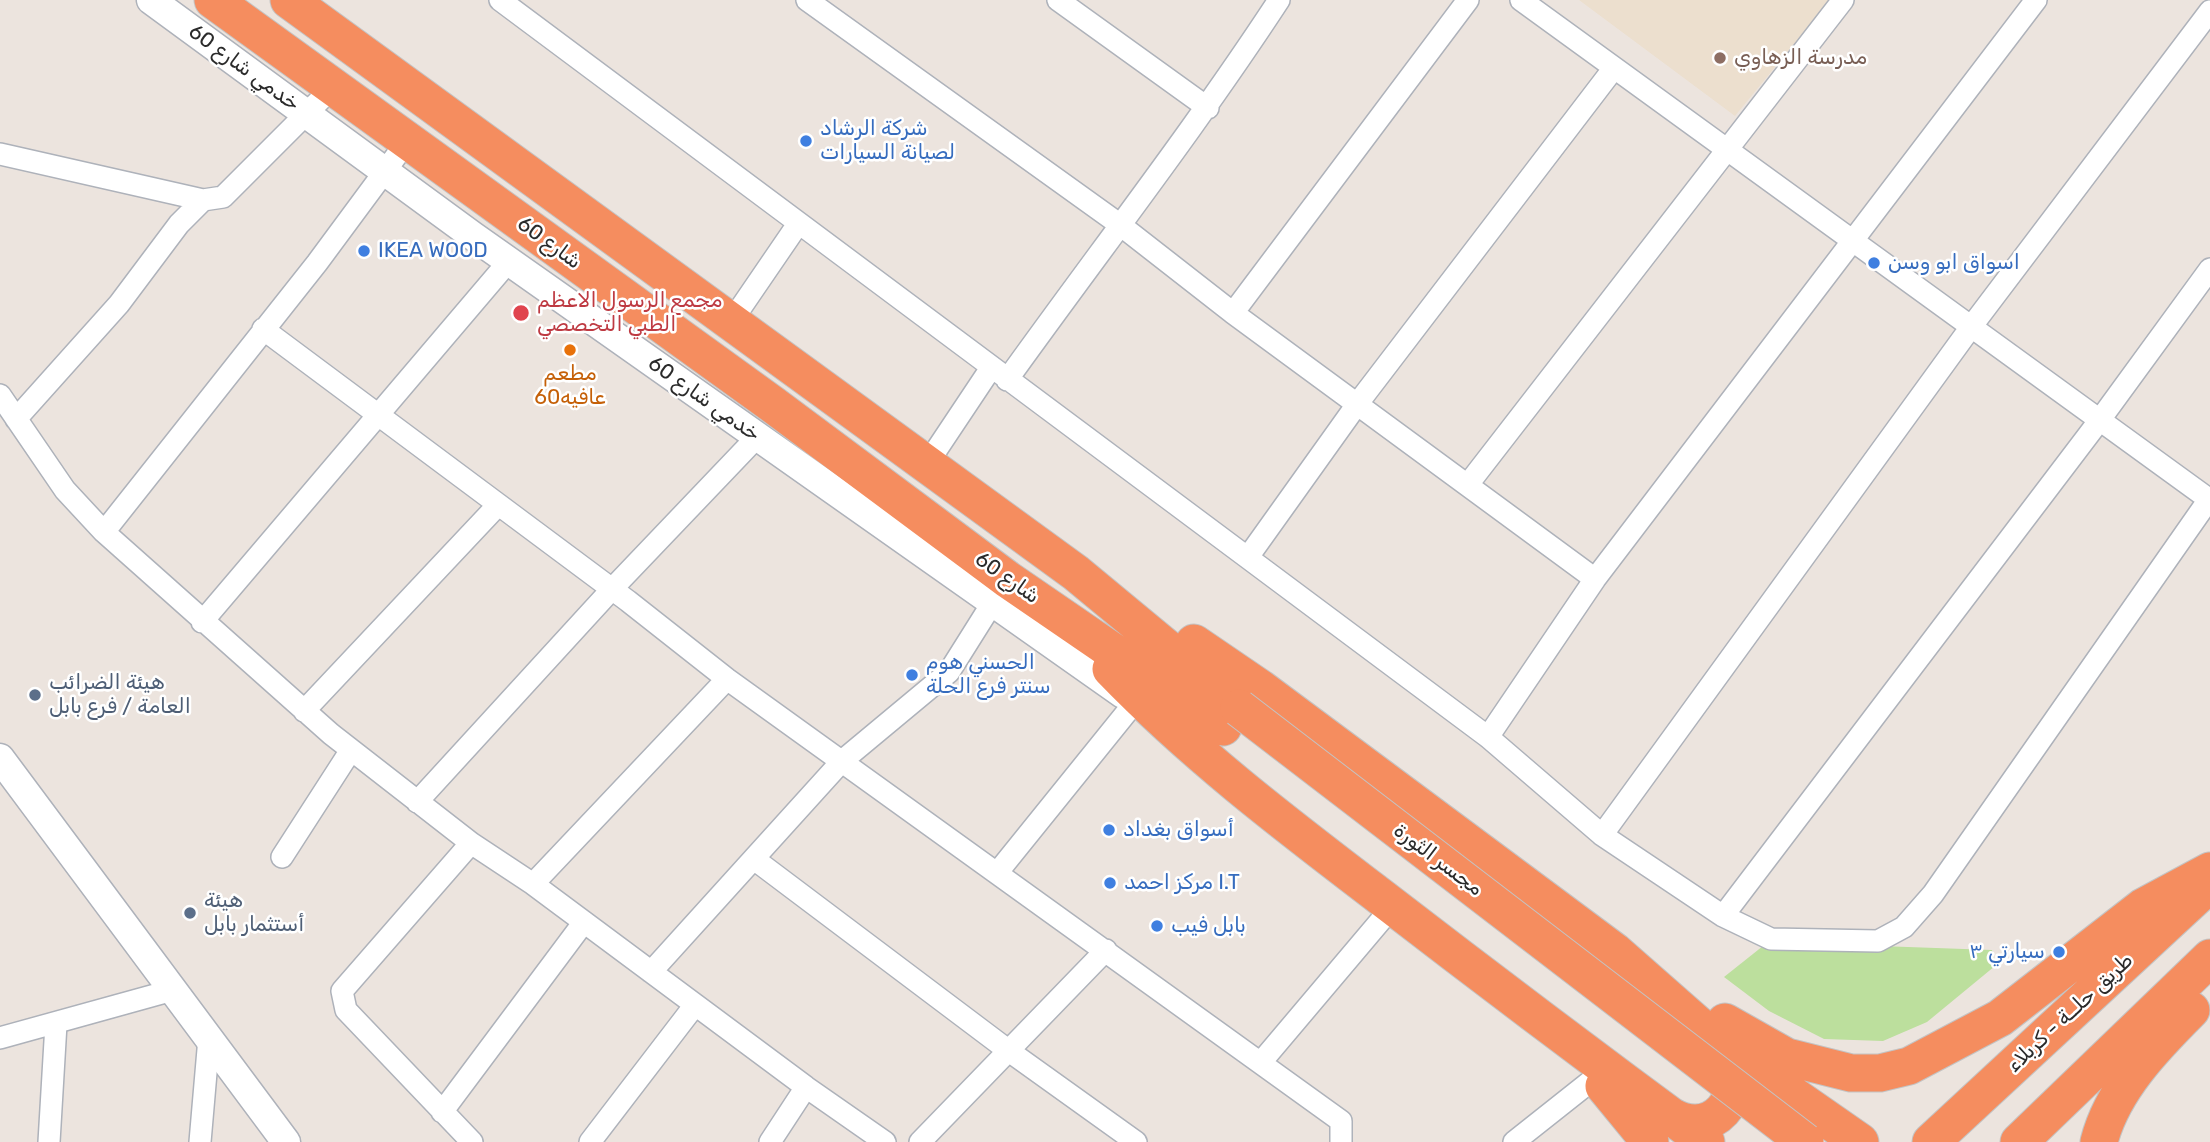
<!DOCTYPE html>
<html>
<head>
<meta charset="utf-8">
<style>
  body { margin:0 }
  canvas { display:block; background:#ece4de }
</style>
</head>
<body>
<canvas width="2210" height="1142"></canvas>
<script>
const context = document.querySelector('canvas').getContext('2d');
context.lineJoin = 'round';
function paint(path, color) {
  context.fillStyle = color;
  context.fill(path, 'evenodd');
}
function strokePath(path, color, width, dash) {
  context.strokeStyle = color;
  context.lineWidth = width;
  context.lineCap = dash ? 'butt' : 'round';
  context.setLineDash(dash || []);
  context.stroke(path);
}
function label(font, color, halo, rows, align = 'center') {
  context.font = font + ' Rubik,"Noto Sans Arabic",sans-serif';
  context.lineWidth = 5;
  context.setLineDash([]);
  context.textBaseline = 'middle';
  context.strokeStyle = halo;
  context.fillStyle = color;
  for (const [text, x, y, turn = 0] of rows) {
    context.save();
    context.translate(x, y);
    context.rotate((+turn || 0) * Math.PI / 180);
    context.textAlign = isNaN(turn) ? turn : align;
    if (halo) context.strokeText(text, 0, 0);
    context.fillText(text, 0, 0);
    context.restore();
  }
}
const education = new Path2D(`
  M1579 0H1830L1735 116Z`);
const green = new Path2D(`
  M1768 942 1992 950 1995 966 1927 1022 1883 1041 1824 1039 1769 1011 1724 977Z`);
const street = new Path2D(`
  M500 0 1488 737 1602 835 1723 916 1771 939 1878 941 1904 927 1933 894 2210 498
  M807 0 1119 224 1233 313 1595 579
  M1058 0 1208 108
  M1521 0 2210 500
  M0 154 203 200 223 197 334 86
  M1233 313 1468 0
  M731 322 798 224
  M263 329 628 601 727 679 1341 1121V1142
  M1007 380C1098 253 1194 130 1279 0
  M0 395 65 490 104 532 331 734 471 843 533 884 806 1087 885 1142
  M16 419 119 304 179 224 203 200
  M927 464 991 368
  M1469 483 1843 0
  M104 532 317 263 408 140
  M1248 557 1358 403 1614 68
  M202 622 509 261
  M304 711 498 505
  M1488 737 1595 579 2036 0
  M417 802 612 589 758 436
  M1602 835 1971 327 2210 11
  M471 843 342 991 346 1010 472 1142
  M282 857 351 750
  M754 859 1009 1051 1136 1142
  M997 873 1135 702
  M533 884 727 679
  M1723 916 2099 421 2210 269
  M651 972 842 761 949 672 993 602
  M0 1038 173 990
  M1262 1061 1393 906
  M442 1112 584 922
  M49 1142 56 1024
  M200 1142 209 1038
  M590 1142 695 1005
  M770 1142 806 1087
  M920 1142 1106 950
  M1514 1142 1596 1077`);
const secondary = new Path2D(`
  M151 0 473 236 1123 694
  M0 758 286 1142`);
const highway = new Path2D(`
  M213 0 772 404 1007 579 1223 727
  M289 0 1076 573 1239 708
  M1194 643 1260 688 1614 951 1722 1046 1860 1142
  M1111 669C1192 753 1284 823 1377 894 1486 978 1596 1061 1706 1142
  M1725 1022 1787 1057 1851 1073H1880L1909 1066 2000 1018 2143 907 2210 871
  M1604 1086 1650 1142
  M1671 1116C1713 1140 1747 1097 1730 1058
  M1931 1142 2202 891
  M2019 1142 2210 958
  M2099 1142C2112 1090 2154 1047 2191 1010`);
const highwayBridge = new Path2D(`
  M1239 708 1805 1142`);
const markers = [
  [1720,58,7,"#8d6e63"],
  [806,141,7,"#3f7fe0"],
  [364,251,7,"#3f7fe0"],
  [1874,263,7,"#3f7fe0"],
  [521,313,9,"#e0444e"],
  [570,350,7,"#e8710a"],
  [912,675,7,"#3f7fe0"],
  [35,695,7,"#5c6f8a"],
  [1109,830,7,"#3f7fe0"],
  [1110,883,7,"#3f7fe0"],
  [190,913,7,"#5c6f8a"],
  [1157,926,7,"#3f7fe0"],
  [2059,952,7,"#3f7fe0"]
];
const educationNames = [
  ["مدرسة الزهاوي",1734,58]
];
const streetNames = [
  ["خدمي شارع 60",244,68,36],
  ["شارع 60",549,243,36],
  ["خدمي شارع 60",704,399,35],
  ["شارع 60",1007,578,35],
  ["مجسر الثورة",1438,860,37],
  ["طريق حلــة - كربلاء",2070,1013,-43]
];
const shopNames = [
  ["شركة الرشاد",820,129],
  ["لصيانة السيارات",820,153],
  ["IKEA WOOD",378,251],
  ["اسواق ابو وسن",1888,263],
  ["الحسني هوم",926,663],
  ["سنتر فرع الحلة",926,687],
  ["أسواق بغداد",1123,830],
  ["مركز احمد I.T",1124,883],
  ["بابل فيب",1171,926],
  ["سيارتي ٣",2045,952,"right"]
];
const healthNames = [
  ["مجمع الرسول الاعظم",537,301],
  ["الطبي التخصصي",537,325]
];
const foodNames = [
  ["مطعم",570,374],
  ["60عافيه",570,398]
];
const serviceNames = [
  ["هيئة الضرائب",49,683],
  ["العامة / فرع بابل",49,707],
  ["هيئة",204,901],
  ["أستثمار بابل",204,925]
];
paint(education, '#ecdfce');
paint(green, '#bcdf9d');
strokePath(street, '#aeb2ba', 24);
strokePath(secondary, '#aeb2ba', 31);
strokePath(highway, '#c4c4c4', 39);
strokePath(street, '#fff', 21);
strokePath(secondary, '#fff', 28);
strokePath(highway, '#f58d5f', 37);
strokePath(highwayBridge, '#c4c4c4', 39, []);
strokePath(highwayBridge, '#f58d5f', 37);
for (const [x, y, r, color] of markers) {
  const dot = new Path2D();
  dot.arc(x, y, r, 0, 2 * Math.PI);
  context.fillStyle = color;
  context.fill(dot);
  strokePath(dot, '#fff', 2.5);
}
label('21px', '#785e54', '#fff', educationNames, 'left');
label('21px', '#2b2b2b', '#fff', streetNames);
label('21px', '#366cbe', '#fff', shopNames, 'left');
label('21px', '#be3a42', '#fff', healthNames, 'left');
label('21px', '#c56008', '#fff', foodNames);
label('21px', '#4e5e75', '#fff', serviceNames, 'left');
</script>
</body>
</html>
